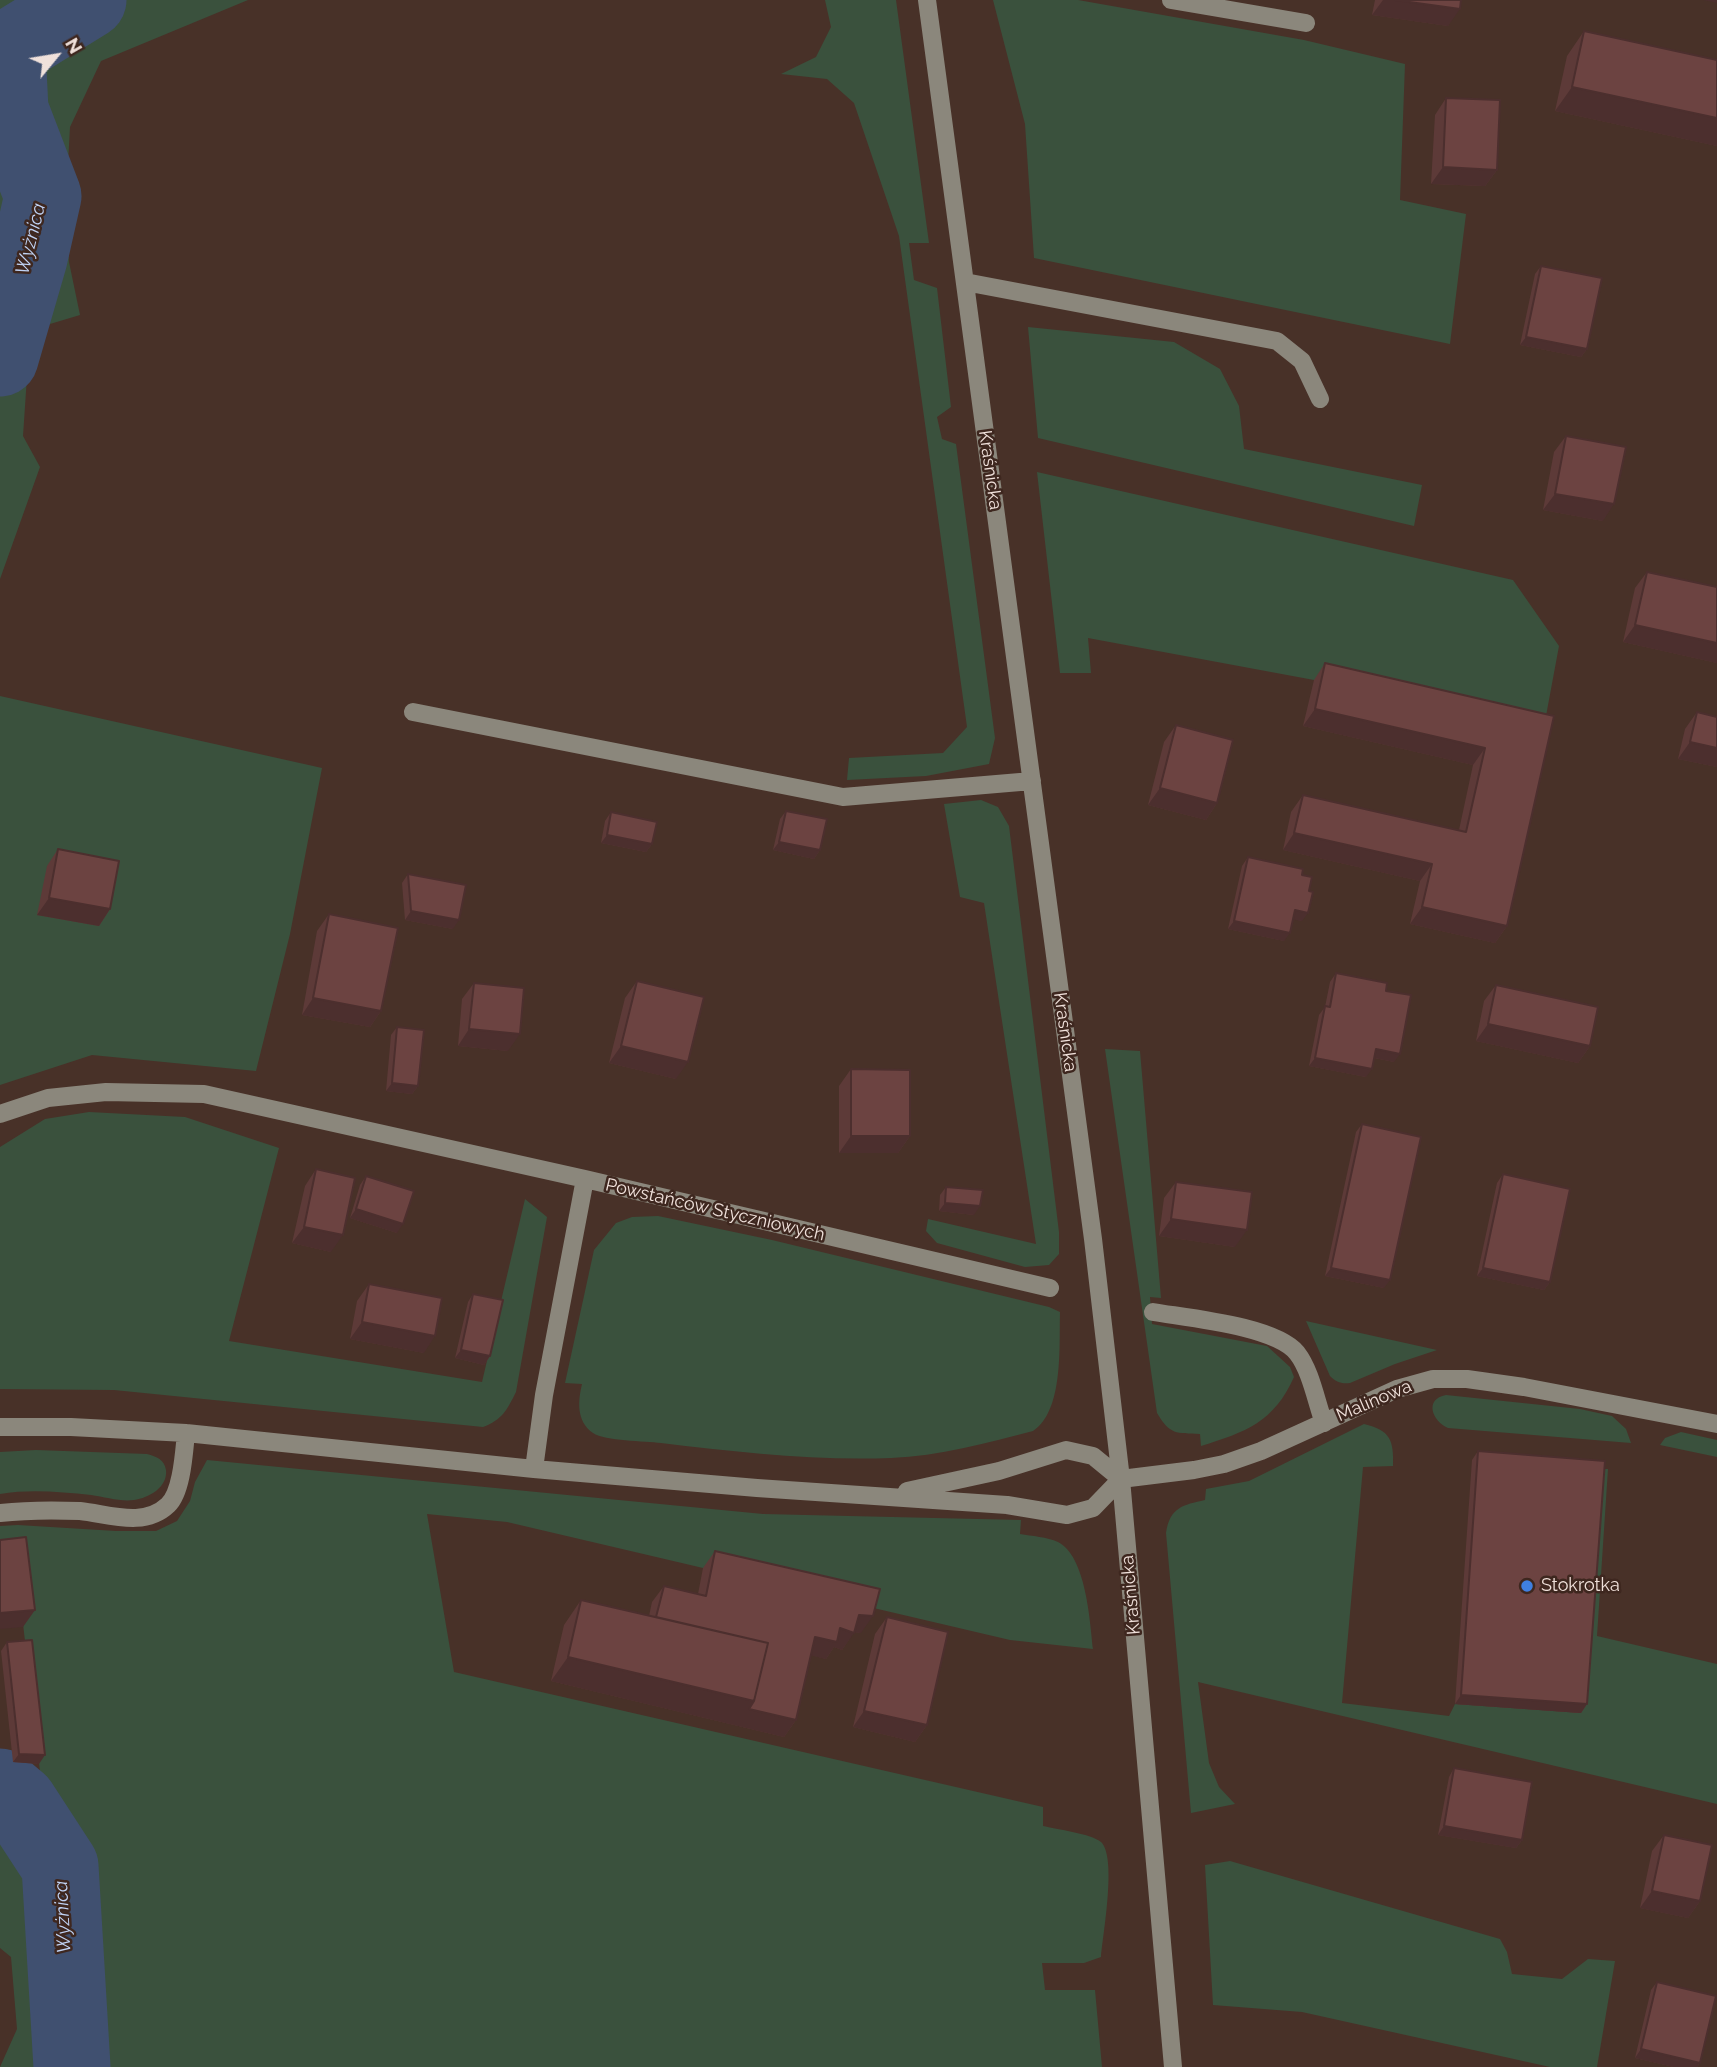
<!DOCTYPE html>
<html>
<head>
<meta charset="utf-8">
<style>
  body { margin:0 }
  #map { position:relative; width:1717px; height:2067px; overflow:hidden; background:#483128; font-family:Raleway,sans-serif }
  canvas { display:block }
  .north { position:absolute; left:21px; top:21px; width:70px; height:70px; -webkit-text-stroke:5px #3e271f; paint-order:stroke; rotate:60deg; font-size:19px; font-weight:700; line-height:28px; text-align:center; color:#f0e1db }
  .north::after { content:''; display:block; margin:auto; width:24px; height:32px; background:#f0e1db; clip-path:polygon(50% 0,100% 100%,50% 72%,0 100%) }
</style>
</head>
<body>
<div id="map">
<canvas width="1717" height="2067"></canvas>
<div class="north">N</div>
</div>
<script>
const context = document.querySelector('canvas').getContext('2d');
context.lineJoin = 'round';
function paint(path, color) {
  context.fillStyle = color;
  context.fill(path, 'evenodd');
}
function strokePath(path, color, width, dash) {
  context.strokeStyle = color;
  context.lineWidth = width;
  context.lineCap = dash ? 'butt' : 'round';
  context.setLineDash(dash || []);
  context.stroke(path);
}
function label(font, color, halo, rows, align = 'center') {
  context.font = font + ' Raleway,sans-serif';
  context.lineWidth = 5;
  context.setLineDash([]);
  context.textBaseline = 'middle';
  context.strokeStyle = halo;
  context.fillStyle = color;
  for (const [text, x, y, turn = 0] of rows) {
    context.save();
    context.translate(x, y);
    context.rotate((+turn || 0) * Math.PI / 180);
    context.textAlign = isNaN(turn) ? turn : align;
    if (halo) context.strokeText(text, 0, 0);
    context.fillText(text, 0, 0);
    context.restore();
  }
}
const green = new Path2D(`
  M0 0H77L0 49 4 113 36 201 0 333Z
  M104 0H248L101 61 70 127 66 201 69 262 80 315 50 324 29 347 23 436 40 467 0 579V377L52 198 18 110 15 55 93 12Z
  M825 0H896L929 243H909L914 280 937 288 951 407 937 417 942 439 956 444 995 738 989 764 926 776 847 780 849 758 943 753 967 727 899 236 854 103 827 79 781 74 816 57 831 27Z
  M993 0H1078L1304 40 1405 64 1400 200 1466 214 1450 344 1034 258 1025 124Z
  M1028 327 1174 342 1220 369 1239 406 1244 449 1422 485 1414 526 1038 438Z
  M1037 472 1513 580 1559 646 1543 732 1314 680 1088 638 1091 673H1060Z
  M0 696 322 768 290 934 256 1071 92 1055 0 1085Z
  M981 800 998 807 1009 826 1059 1232V1254L1049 1265 1025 1267 937 1243 926 1231 928 1219 1036 1244 984 903 960 897 944 804Z
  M1105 1049 1140 1051 1161 1298 1150 1297 1152 1324 1267 1346 1290 1367 1294 1377C1274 1422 1246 1432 1201 1446L1200 1434C1176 1433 1170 1435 1157 1413Z
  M89 1112 185 1117 279 1148 229 1341 482 1382 525 1199 547 1217 516 1392C507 1410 502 1420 483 1427L114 1390 0 1389V1147L45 1119Z
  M658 1216 772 1240 1049 1307 1060 1312C1059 1345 1064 1411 1033 1431 987 1443 939 1456 891 1458 816 1461 736 1452 661 1443 645 1441 605 1441 593 1433 576 1421 578 1401 582 1384L565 1383 594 1250 616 1223 632 1217Z
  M1306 1321 1437 1350 1395 1364 1350 1383C1341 1384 1336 1382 1330 1376Z
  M1446 1395 1580 1409 1612 1416 1626 1429 1631 1443 1448 1428C1432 1421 1424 1399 1446 1395Z
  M1364 1424C1390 1430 1394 1440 1393 1466L1363 1467 1342 1703 1449 1716 1455 1704 1581 1713 1599 1469H1608L1597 1636 1717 1664V1804L1198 1682 1209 1763 1219 1787 1235 1804 1191 1813 1166 1533C1170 1507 1183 1505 1205 1500L1206 1489 1249 1481Z
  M1681 1432 1717 1440V1457L1660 1445 1665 1438Z
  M36 1450 147 1454C157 1457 164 1459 166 1470 168 1487 149 1498 134 1500 121 1502 105 1497 91 1495 61 1492 30 1489 0 1494V1452Z
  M207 1460 763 1514 1021 1520 1020 1534C1032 1536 1047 1537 1058 1542 1086 1556 1090 1621 1093 1649L1010 1640 507 1522 427 1514 454 1672 1043 1807V1826C1056 1829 1092 1834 1101 1842 1117 1857 1103 1934 1101 1957L1084 1963H1042L1045 1990H1095L1102 2067H81L42 1789 15 1554 0 1555V1526L18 1525 116 1531H156L177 1521 190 1501 195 1482Z
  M0 1812 14 1825 42 1875 46 2067H0L17 2029 11 1957 0 1948Z
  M1230 1861 1500 1939 1507 1952 1512 1974 1562 1979 1588 1959 1615 1961 1597 2067H1550L1302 2012 1213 2005 1205 1865Z`);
const river = new Path2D(`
  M0 358 29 258 43 196 10 110 7 50 88 0
  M0 1787 19 1803 60 1866 72 2067`);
const minor = new Path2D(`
  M927 0 1093 1239 1121 1479 1173 2067
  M1171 0 1306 23
  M965 282 1277 341 1302 361 1320 399
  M413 712 843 797 1032 781
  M0 1114 48 1098 106 1092 204 1094 585 1179 1050 1288
  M1153 1312C1188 1318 1275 1326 1297 1353 1311 1371 1316 1401 1324 1423
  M0 1427H71L186 1433 534 1469 757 1488 1007 1505 1067 1515 1093 1508 1121 1479
  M534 1469 544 1395 585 1179
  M1121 1479 1194 1470 1224 1464 1261 1451 1397 1389 1433 1379H1467L1524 1387 1717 1424
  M907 1491 999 1471 1066 1450 1093 1456 1121 1479
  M0 1513C26 1510 54 1510 80 1511 109 1514 144 1528 168 1505 182 1492 184 1452 186 1433`);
const wall = new Path2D(`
  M1375 0H1461L1448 26 1372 15Z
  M1584 31 1717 60V146L1555 111 1567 56Z
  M1446 98 1497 170 1485 186 1431 184 1435 115Z
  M1541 266 1587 349 1581 357 1520 345 1535 274Z
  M1566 436 1603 521 1543 510 1554 452Z
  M1647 572 1717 587V663L1623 642 1635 588Z
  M1325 663 1554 716 1507 926 1495 943 1410 924 1420 881 1283 850 1291 812 1303 795 1459 830 1473 765 1303 726 1314 680Z
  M1697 712 1717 717V767L1678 759 1685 729Z
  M1176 725 1217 803 1206 820 1148 805 1164 742Z
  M786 811 820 850 814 859 773 850 780 819Z
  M611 812 652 844 646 852 601 843 605 821Z
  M58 849 110 909 99 926 37 915 47 866Z
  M1248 857 1302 875V921L1293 919 1284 941 1228 929 1242 866Z
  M408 874 453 929 405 920 402 883Z
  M329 914 381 1011 370 1027 302 1015 317 931Z
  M1336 973 1386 991 1394 1062 1374 1058 1366 1077 1309 1066 1319 1015 1325 1007 1330 982Z
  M637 981 676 1079 609 1063 625 998Z
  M474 983 508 1051 458 1046 462 999Z
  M1496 985 1590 1046 1578 1063 1476 1041 1484 1001Z
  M397 1027 418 1086 412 1094 386 1091 391 1035Z
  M851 1069 910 1136 898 1153H839V1086Z
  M1362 1124 1384 1288 1325 1276 1356 1132Z
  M316 1169 331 1252 292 1243 305 1186Z
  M1503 1174 1550 1282 1544 1290 1477 1276 1497 1183Z
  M366 1176 397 1233 350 1218 360 1185Z
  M1176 1182 1235 1247 1159 1236 1164 1198Z
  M946 1187 974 1215 939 1211 940 1195Z
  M369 1284 424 1353 350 1339 357 1301Z
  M473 1294 490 1356 484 1365 455 1358 468 1302Z
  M1478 1451 1587 1704 1581 1713 1455 1704 1472 1460Z
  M715 1551 861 1633 854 1632 842 1650 834 1647 826 1659 811 1655 796 1720 784 1737 551 1681 564 1625 581 1600 649 1616 652 1602 664 1586 698 1594 703 1568Z
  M887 1617 927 1725 915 1742 853 1727 875 1634Z
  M7 1642 39 1764 13 1762 1 1651Z
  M1454 1768 1522 1840 1516 1848 1438 1835 1449 1777Z
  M1664 1835 1700 1901 1688 1918 1640 1908 1652 1851Z
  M1657 1982 1700 2063 1697 2067H1674L1635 2058 1651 1990Z`);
const shadedWall = new Path2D(`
  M1383 0H1395L1460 9 1448 26 1372 15Z
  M1703 0H1717V3Z
  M1572 87 1717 118V146L1555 111Z
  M1443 167 1497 170 1485 186 1431 184Z
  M1526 337 1587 349 1581 357 1520 345Z
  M1555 494 1614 504 1603 521 1543 510Z
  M1635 625 1717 643V663L1623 642Z
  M1315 709 1485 748 1473 765 1303 726Z
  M1690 742 1717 748V767L1678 759Z
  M1160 788 1217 803 1206 820 1148 805Z
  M1294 833 1432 864 1420 881 1283 850Z
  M607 835 652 844 646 852 601 843Z
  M779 842 820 850 814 859 773 850Z
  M49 898 110 909 99 926 37 915Z
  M1422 907 1507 926 1495 943 1410 924Z
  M1295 910 1308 913 1302 921 1289 919Z
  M411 911 459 920 453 929 405 920Z
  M1234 921 1290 933 1284 941 1228 929Z
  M313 998 381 1011 370 1027 302 1015Z
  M1488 1024 1590 1046 1578 1063 1476 1041Z
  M469 1029 520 1034 508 1051 458 1046Z
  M621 1046 688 1062 676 1079 609 1063Z
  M1376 1049 1400 1054 1394 1062 1370 1057Z
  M1315 1058 1372 1069 1366 1077 1309 1066Z
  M392 1083 418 1086 412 1094 386 1091Z
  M851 1136H910L898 1153H839Z
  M945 1203 980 1206 974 1215 939 1211Z
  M356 1209 403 1224 397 1233 350 1218Z
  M1171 1219 1247 1230 1235 1247 1159 1236Z
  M304 1227 343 1235 331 1252 292 1243Z
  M1331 1268 1390 1280 1384 1288 1325 1276Z
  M1483 1268 1550 1282 1544 1290 1477 1276Z
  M362 1322 435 1336 424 1353 350 1339Z
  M461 1350 490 1356 484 1365 455 1358Z
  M35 1610 23 1627 0 1629V1613Z
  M859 1615 873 1616 861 1633 851 1632 854 1633 842 1650 834 1647 826 1659 804 1654 815 1637Z
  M568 1657 754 1701 796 1720 784 1737 551 1681Z
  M1461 1695 1587 1704 1581 1713 1455 1704Z
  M864 1711 927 1725 915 1742 853 1727Z
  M19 1754 45 1755 39 1764 13 1762Z
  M1444 1826 1522 1840 1516 1848 1438 1835Z
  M1652 1891 1700 1901 1688 1918 1640 1908Z
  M1641 2049 1700 2063 1697 2067H1674L1635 2058Z`);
const building = new Path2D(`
  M1395 0H1461L1460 9Z
  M1584 31 1717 60V118L1572 87Z
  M1446 98 1500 100 1497 170 1443 167Z
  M1541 266 1602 278 1587 349 1526 337Z
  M1566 436 1626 447 1614 504 1555 494Z
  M1647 572 1717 587V643L1635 625Z
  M1325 663 1554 716 1507 926 1422 907 1432 864 1294 833 1303 795 1466 832 1485 748 1315 709Z
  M1697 712 1717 717V748L1690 742Z
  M1176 725 1233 740 1217 803 1160 788Z
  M786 811 827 819 820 850 779 842Z
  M611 812 657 822 652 844 607 835Z
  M58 849 119 861 110 909 49 898Z
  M1248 857 1303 869 1302 875 1312 877 1309 891 1313 892 1308 913 1295 910 1290 933 1234 921Z
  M408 874 466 885 459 920 411 911Z
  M329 914 398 928 381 1011 313 998Z
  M1336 973 1387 983 1386 991 1411 995 1400 1054 1376 1049 1372 1069 1315 1058 1325 1006 1330 1007Z
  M637 981 704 997 688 1062 621 1046Z
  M474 983 524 988 520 1034 469 1029Z
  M1496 985 1598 1007 1590 1046 1488 1024Z
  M397 1027 424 1030 418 1086 392 1083Z
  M851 1069 910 1070V1136H851Z
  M1362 1124 1421 1137 1390 1280 1331 1268Z
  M316 1169 355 1178 343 1235 304 1227Z
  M1503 1174 1570 1189 1550 1282 1483 1268Z
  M366 1176 414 1191 403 1224 356 1209Z
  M1176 1182 1252 1192 1247 1230 1171 1219Z
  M946 1187 983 1190 980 1206 945 1203Z
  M369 1284 442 1298 435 1336 362 1322Z
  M473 1294 503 1300 490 1356 461 1350Z
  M1478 1451 1605 1461 1587 1704 1461 1695Z
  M26 1537 35 1610 0 1613V1540Z
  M715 1551 880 1589 873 1616 859 1615 854 1633 840 1628 837 1642 815 1637 796 1720 749 1709 754 1701 768 1643 656 1617 664 1586 706 1596Z
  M581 1600 768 1643 754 1701 568 1657Z
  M887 1617 948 1632 927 1725 864 1711Z
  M32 1640 45 1755 19 1754 7 1642Z
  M1454 1768 1532 1782 1522 1840 1444 1826Z
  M1664 1835 1712 1845 1700 1901 1652 1891Z
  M1657 1982 1716 1996 1700 2063 1641 2049Z`);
const markers = [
  [1527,1586,7,"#3f7fe0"]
];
const streetNames = [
  ["Kraśnicka",990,470,82],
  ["Kraśnicka",1065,1032,82],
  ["Powstańców Styczniowych",715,1210,13],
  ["Malinowa",1374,1401,-23],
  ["Kraśnicka",1131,1595,-95]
];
const poiNames = [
  ["Stokrotka",1541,1586]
];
const waterNames = [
  ["Wyżnica",31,239,-76],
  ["Wyżnica",63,1917,-93]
];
paint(green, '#3a513d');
strokePath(river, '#405070', 77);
strokePath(minor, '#8b877c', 18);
paint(wall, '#5d3a38');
paint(shadedWall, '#4c2f2e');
paint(building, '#6c4341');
strokePath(building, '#4c2f2e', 2);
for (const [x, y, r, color] of markers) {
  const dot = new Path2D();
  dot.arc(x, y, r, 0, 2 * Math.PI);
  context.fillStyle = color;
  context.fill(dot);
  strokePath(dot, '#3e271f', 2.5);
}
label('18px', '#f0e1db', '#3e271f', streetNames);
label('18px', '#f0e1db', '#3e271f', poiNames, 'left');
label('italic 19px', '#c0d3f5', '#3e271f', waterNames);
</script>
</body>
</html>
